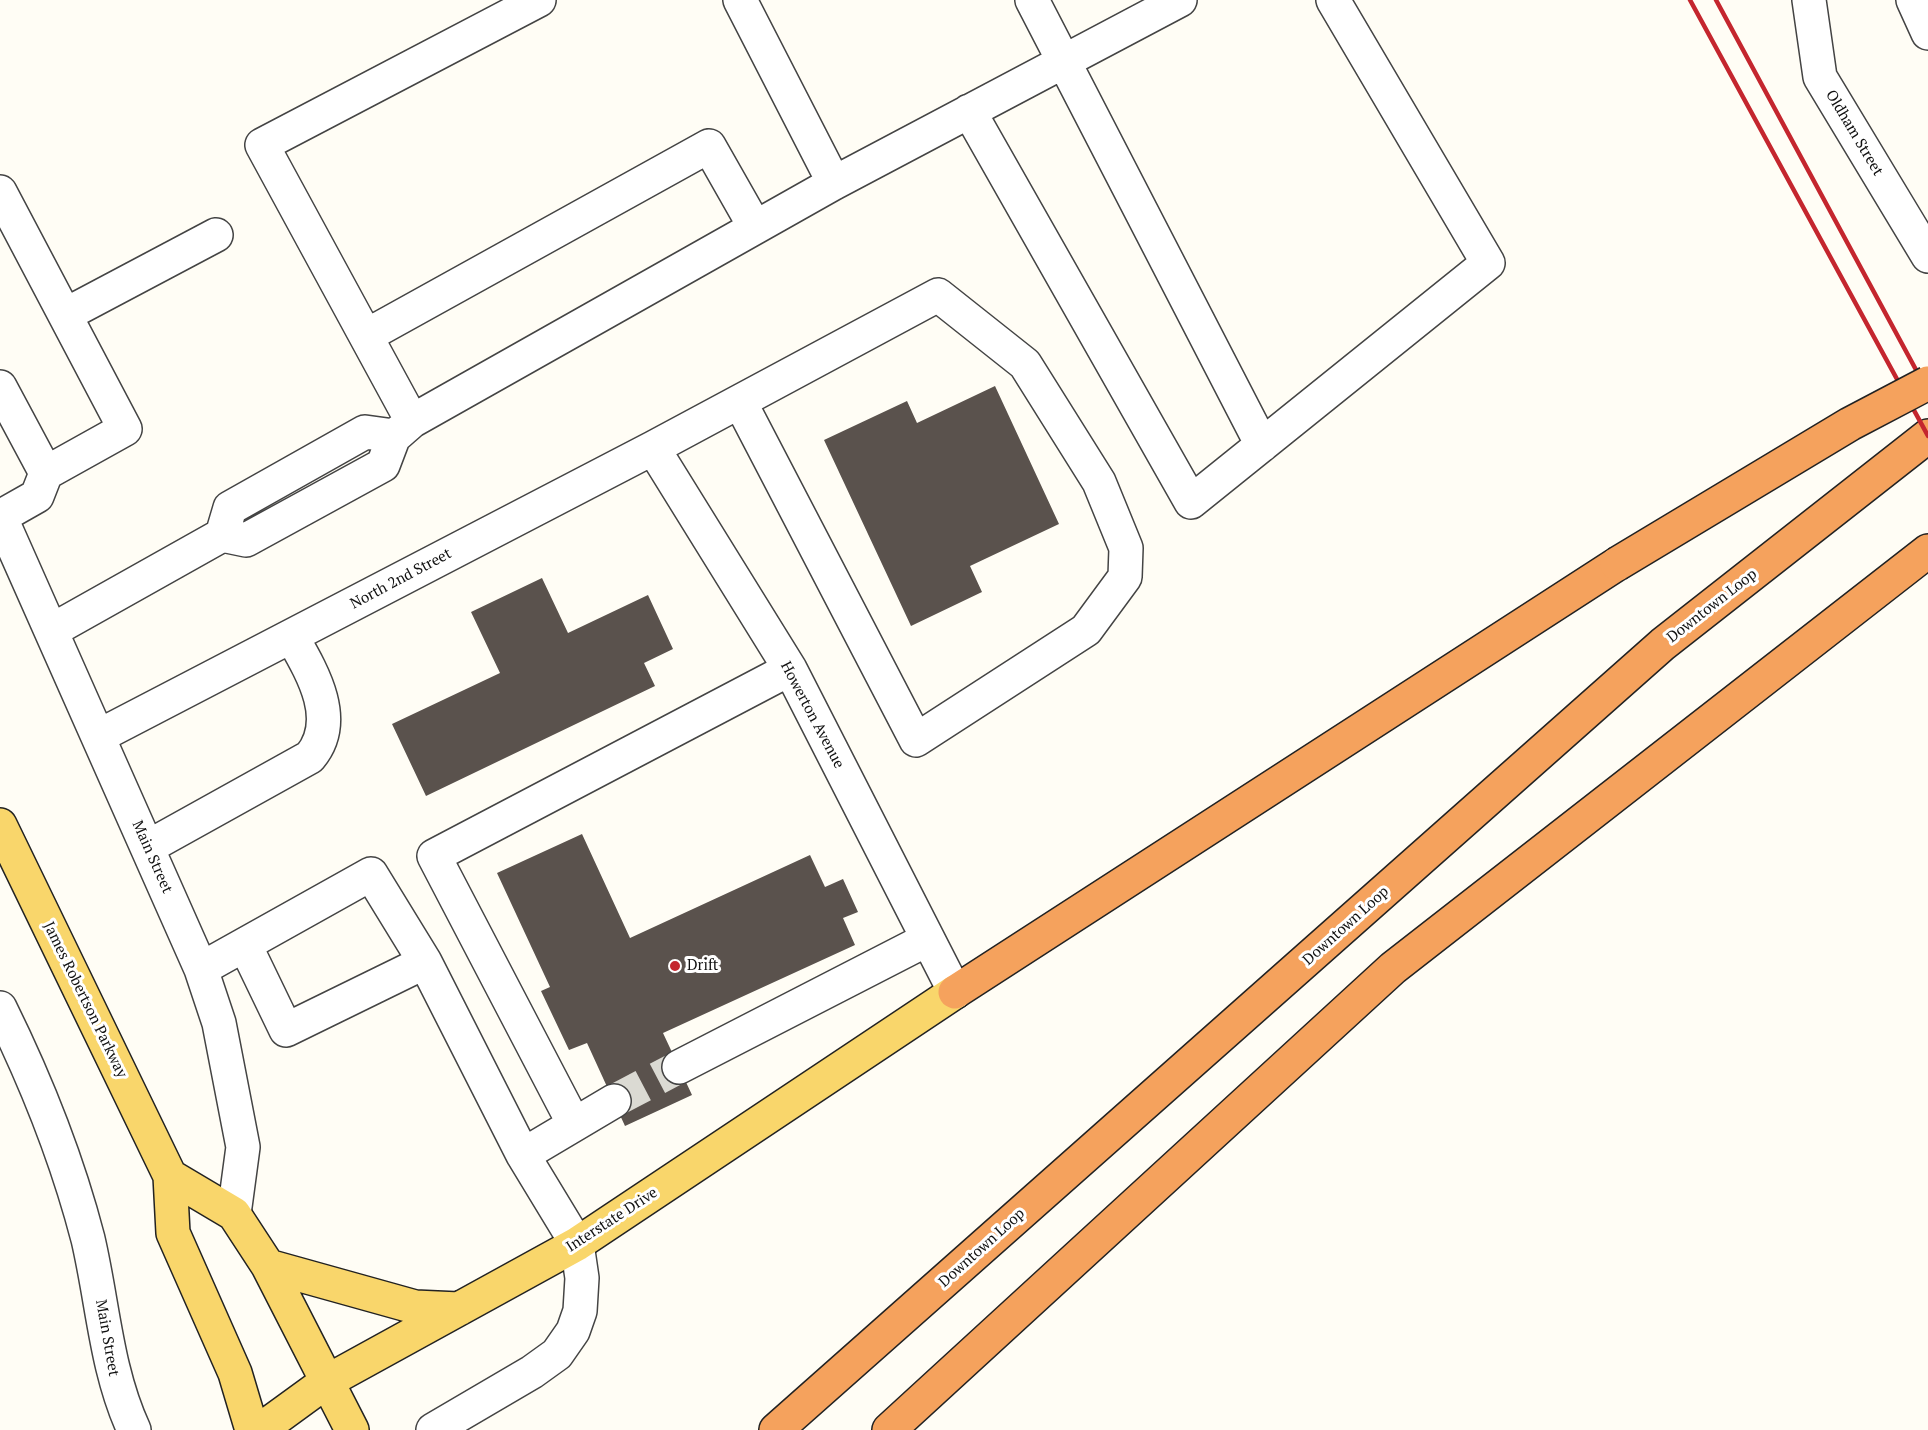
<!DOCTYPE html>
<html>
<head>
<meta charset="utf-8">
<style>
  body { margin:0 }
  canvas { display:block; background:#fffdf5 }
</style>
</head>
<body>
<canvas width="1928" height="1430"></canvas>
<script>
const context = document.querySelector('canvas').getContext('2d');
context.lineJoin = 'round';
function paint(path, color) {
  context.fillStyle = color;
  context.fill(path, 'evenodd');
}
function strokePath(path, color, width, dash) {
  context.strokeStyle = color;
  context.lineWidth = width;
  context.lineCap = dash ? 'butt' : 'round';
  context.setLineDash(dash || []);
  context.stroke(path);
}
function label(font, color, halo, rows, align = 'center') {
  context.font = font + ' "PT Serif",serif';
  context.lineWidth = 6;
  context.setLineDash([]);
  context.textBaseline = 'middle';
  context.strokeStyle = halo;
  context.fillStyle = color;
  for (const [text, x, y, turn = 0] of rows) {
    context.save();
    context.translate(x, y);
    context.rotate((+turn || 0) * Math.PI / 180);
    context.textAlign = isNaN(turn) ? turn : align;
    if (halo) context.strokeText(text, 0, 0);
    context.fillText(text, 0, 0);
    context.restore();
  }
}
const building = new Path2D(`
  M995 386 1059 524 970 566 982 592 911 626 824 440 907 401 917 423Z
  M542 578 568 633 648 595 673 649 644 663 655 686 426 796 392 724 500 673 471 612Z
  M582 834 630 938 810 855 825 887 843 879 858 912 843 918 855 945 663 1033 692 1095 625 1126 587 1043 569 1050 541 991 550 987 497 873Z`);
const minorTunnel = new Path2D(`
  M614 1101 679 1067`);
const minor = new Path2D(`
  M740 0 834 183 1180 0
  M1032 0 1262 445
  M1809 0 1820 77 1928 256
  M1913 0 1928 33
  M969 111 1191 502 1488 263 1333 0
  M0 192 125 429 46 473 0 387
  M65 315 216 235
  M366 336 709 146 755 227
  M412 421 262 145 539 0
  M396 435 412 421 834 183
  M653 448 790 669 955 992
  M0 516 201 969 219 1023 243 1147 234 1214
  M0 517 37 496 46 473
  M51 631 222 535 246 540 383 465 394 436 365 432 230 508 222 535
  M99 736 653 448 938 295 1025 364 1099 482 1126 548 1125 577 1086 630 916 740 740 402
  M148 847 310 757C341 720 312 672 292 637
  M245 945 286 1030 425 962 523 1155 577 1244 582 1278 580 1311 573 1331 557 1354 532 1372 433 1430
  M201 969 371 874 425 962
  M0 1008C37 1083 67 1158 88 1239 103 1303 106 1370 134 1430
  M679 1067 928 939
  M574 1124 434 856 790 669
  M523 1155 614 1101`);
const major = new Path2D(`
  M0 825 170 1176 173 1233 235 1373 252 1430
  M170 1176 234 1214 268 1266 352 1430
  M268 1266 415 1307 459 1309
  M260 1430 326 1382 577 1244 955 992`);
const highway = new Path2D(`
  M955 992 1617 564
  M776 1430 1663 644 1928 436
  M889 1430 1393 968 1928 551`);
const rail = new Path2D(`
  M1690 0 1928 436
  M1716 0 1928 392`);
const highwayBridge = new Path2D(`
  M1617 564 1850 424 1928 383`);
const markers = [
  [675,966,6,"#c4262e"]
];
const streetNames = [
  ["Oldham Street",1854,133,59],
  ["North 2nd Street",401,579,-28],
  ["Downtown Loop",1712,606,-38],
  ["Howerton Avenue",812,715,62],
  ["Main Street",152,857,66],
  ["Downtown Loop",1346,926,-42],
  ["James Robertson Parkway",85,1000,64],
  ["Interstate Drive",612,1220,-33],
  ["Downtown Loop",982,1248,-42],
  ["Main Street",107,1338,80]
];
const poiNames = [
  ["Drift",687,966]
];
paint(building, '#5a524d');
strokePath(minorTunnel, '#dbdad3', 33, [33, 16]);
strokePath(minor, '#444', 36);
strokePath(major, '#222', 36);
strokePath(highway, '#222', 36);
strokePath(minor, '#fff', 33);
strokePath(major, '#f9d66b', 33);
strokePath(highway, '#f5a25d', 33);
strokePath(rail, '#c4262e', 4.5);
strokePath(highwayBridge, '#222', 36, []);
strokePath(highwayBridge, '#f5a25d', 33);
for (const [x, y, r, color] of markers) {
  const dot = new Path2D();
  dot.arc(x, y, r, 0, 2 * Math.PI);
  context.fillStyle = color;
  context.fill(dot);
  strokePath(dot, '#fff', 2);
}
label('15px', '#111', '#fff', streetNames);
label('15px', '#111', '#fff', poiNames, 'left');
</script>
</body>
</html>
